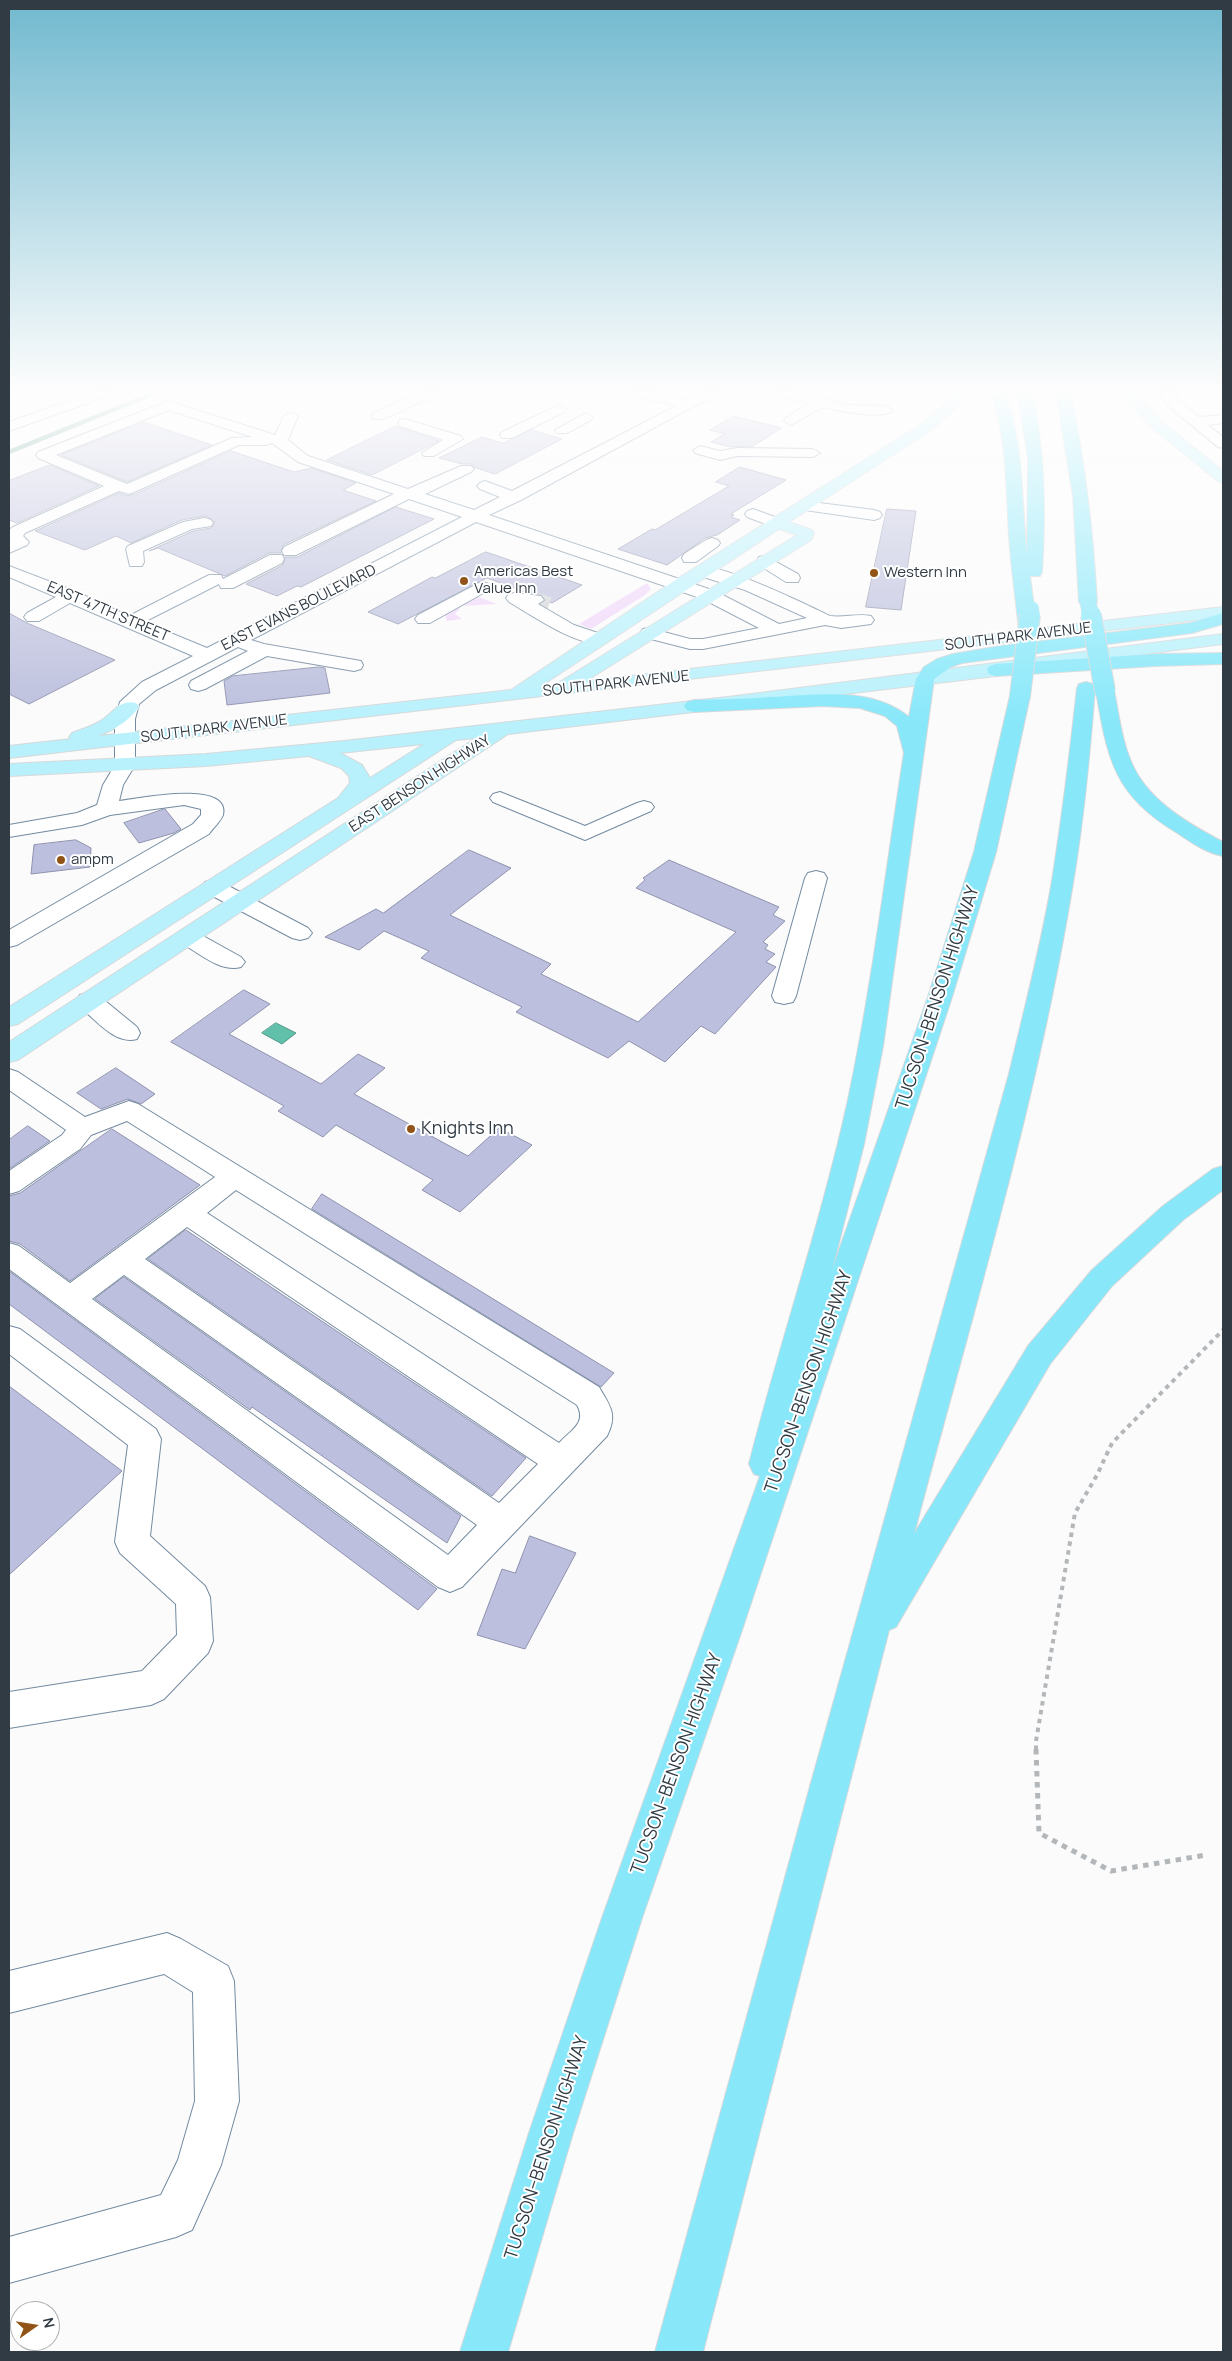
<!DOCTYPE html>
<html>
<head>
<meta charset="utf-8">
<style>
  body { margin:0 }
  #map { position:relative; width:1232px; height:2361px; overflow:hidden; background:#fbfbfb; font-family:Manrope,sans-serif }
  canvas { display:block }
  .frame { position:absolute; inset:0; border:10px solid #313b44; pointer-events:none }
  .north { position:absolute; left:10px; top:2301px; width:50px; height:50px; box-sizing:border-box; background:#fff; border:1px solid #adb1b4; border-radius:50%; rotate:77deg; font-size:14px; font-weight:700; line-height:20px; text-align:center; color:#313b44 }
  .north::after { content:''; display:block; margin:auto; width:18px; height:22px; background:#915416; clip-path:polygon(50% 0,100% 100%,50% 72%,0 100%) }
</style>
</head>
<body>
<div id="map">
<canvas width="1232" height="2361"></canvas>
<div class="frame"></div>
<div class="north">N</div>
</div>
<script>
const context = document.querySelector('canvas').getContext('2d');
context.lineJoin = 'round';
function paint(path, color) {
  context.fillStyle = color;
  context.fill(path, 'evenodd');
}
function strokePath(path, color, width, dash) {
  context.strokeStyle = color;
  context.lineWidth = width;
  context.lineCap = dash ? 'butt' : 'round';
  context.setLineDash(dash || []);
  context.stroke(path);
}
function label(font, color, halo, rows, align = 'center') {
  context.font = font + ' Manrope,sans-serif';
  context.lineWidth = 4;
  context.setLineDash([]);
  context.textBaseline = 'middle';
  context.strokeStyle = halo;
  context.fillStyle = color;
  for (const [text, x, y, turn = 0] of rows) {
    context.save();
    context.translate(x, y);
    context.rotate((+turn || 0) * Math.PI / 180);
    context.textAlign = isNaN(turn) ? turn : align;
    if (halo) context.strokeText(text, 0, 0);
    context.fillText(text, 0, 0);
    context.restore();
  }
}
const green = new Path2D(`
  M647 583 651 589 645 595 591 629 579 624Z
  M474 595 497 604 462 606 455 614 462 619 447 621 444 612Z`);
const water = new Path2D(`
  M276 1023 296 1033 282 1044 262 1033Z`);
const stream = new Path2D(`
  M9 452 157 392`);
const building = new Path2D(`
  M734 416 782 428 753 446 730 447 711 442 725 434 710 430Z
  M144 422 212 445 127 482 61 455Z
  M396 426 439 441 372 475 327 460Z
  M532 430 562 439 495 474 476 468 471 464H462L439 458 482 437 503 443Z
  M231 451 294 472 311 468 356 483 343 490 376 501 283 545 281 553H269L225 576 158 548 149 551 193 531 211 528 215 522 206 516 182 520 131 543 116 536 85 550 35 531 119 493 128 496 135 494Z
  M50 465 99 486 17 523 9 520V481Z
  M740 467 786 480 731 514 734 515 731 517 740 520 717 535 705 538 667 565 618 549 652 529 655 530 729 486 716 482Z
  M396 507 434 519 301 587 297 586 277 596 246 584 283 565 285 557H297Z
  M887 509 916 511 901 610 866 607Z
  M486 552 582 585 552 603 546 600 541 594 525 592 487 578 398 624 368 612 432 577 435 578Z
  M9 613 27 623 115 660 29 704 9 694Z
  M319 667 325 668 330 693 227 705 224 681 233 676Z
  M165 809 181 829 174 833 139 843 124 823Z
  M76 840 91 848 90 867 31 874 34 845Z
  M469 850 511 868 450 915 551 964 541 974 638 1022 736 932 636 888 645 880 643 878 669 860 779 907 773 915 785 921 763 942 768 945 765 949 775 954 766 962 776 967 715 1034 701 1026 665 1062 629 1041 608 1058 516 1012 522 1007 421 958 429 951 384 931 359 950 325 937 376 909 383 913Z
  M244 990 270 1004 229 1034 321 1084 358 1054 385 1068 354 1094 468 1156 499 1128 532 1145 460 1212 422 1190 433 1180 336 1125 323 1137 278 1111 284 1106 171 1042Z
  M116 1068 155 1094 141 1104 128 1099 101 1109 77 1093Z
  M28 1126 50 1141 9 1169V1140Z
  M112 1129 200 1185 70 1281 20 1244 9 1241V1196L20 1193Z
  M322 1194 614 1373 601 1387 312 1209Z
  M186 1230 526 1458 492 1496 148 1259Z
  M9 1271 437 1589 418 1610 9 1304Z
  M124 1277 461 1516 447 1543 252 1407 250 1410 95 1299Z
  M9 1386 122 1471 9 1575Z
  M530 1536 576 1553 525 1649 477 1635 502 1569 515 1573Z`);
const minorTunnel = new Path2D(`
  M535 600 549 605`);
const pathFar1 = new Path2D(`
  M1036 1750V1741L1075 1513 1097 1475 1112 1443 1223 1330`);
const path = new Path2D(`
  M1036 1749 1039 1833 1111 1871 1206 1855`);
const minor = new Path2D(`
  M93 392H113L111 395 9 431V422Z
  M421 392H439L437 395 383 419H373L371 416 373 413Z
  M632 392H655L686 400 703 392H720L521 500 489 515 715 591 779 624 807 618 745 590 697 575 695 571 697 567C720 562 805 604 830 616 844 618 858 613 871 616L874 620 871 624 841 628 825 625 703 649H690L643 637 640 633 643 629 649 628 690 639H703L759 628 703 599 476 522 251 640 264 644 361 661 363 665 361 669 354 671 267 656 205 689 198 691 191 689 189 685 191 681 248 651 238 647 156 690 139 704 135 719V765L123 785 119 801C136 799 231 779 223 815 221 821 213 828 209 834L17 945 9 947V930L193 824 201 815V809L184 805 110 815 82 825 9 837V825L77 813 97 805 103 785 115 765V719L120 702 142 682 193 656 70 603 39 621H27L24 617 27 613 56 597 9 577V566L77 592 129 616 209 575H221L223 579 270 555H282L284 559 282 563 233 588H221L219 584 144 622 207 648 462 517 409 499 296 555H284L282 551 284 547 394 494 298 462 272 443 266 445H239L134 492 129 494 119 491 25 533 23 536 29 542 27 545 9 553V530L13 527 104 486 38 458 36 455 38 452 168 401 275 435 284 416 291 412 298 416 288 440 308 456 408 489 461 466H471L474 469 471 472 425 494 474 510 500 497 480 489 477 486 480 483 485 481 512 491 676 406 634 395ZM169 410 252 437 232 438 127 484 56 455Z
  M772 392H796L849 405 886 406 893 410C884 421 836 410 823 407L791 425 784 421 786 418 809 403 774 395Z
  M1160 392H1174L1178 400 1199 417 1223 415V423L1208 425 1223 437V448L1218 447 1167 405Z
  M559 405 566 409 564 412 512 438H502L500 435 502 432Z
  M586 413 593 417 591 420 567 433H557L555 430Z
  M405 419 461 436 463 439 434 456H424L422 453 443 440 400 426 398 423 400 420Z
  M700 446 720 451 737 448 813 449 820 453 813 457 737 456 720 460 695 453 693 450Z
  M804 501 874 510 880 512 882 515 880 518 874 520 798 509 796 506 798 503Z
  M753 509 783 520 785 523 783 526H771L747 517 745 514 747 511Z
  M205 518 211 520 213 523 211 526 192 529 143 551 144 562 142 566H130L126 549 128 546 183 522Z
  M712 538 718 540 720 543 718 546 696 562H684L682 558 684 554 706 540Z
  M765 556 798 574 800 578 798 582H786L759 565 757 561 759 557Z
  M481 582 487 583 490 587 487 591 430 623H418L415 619 418 615Z
  M515 593 541 596 544 600 538 604 574 625 604 635 607 639 604 643C580 649 530 614 509 602L506 598 509 594Z
  M500 792 585 826 637 803 644 801 651 803 654 807 651 811 585 840 493 802 490 798 493 794Z
  M816 871 824 873 827 878 796 996 793 1002 784 1004 775 1002 772 996 805 878 808 873Z
  M213 880 221 882 308 928 312 933 308 938 300 940 292 938 205 892 202 887 205 882Z
  M188 930 196 932 241 957 245 962 241 967C221 973 197 952 180 942L176 937 180 932Z
  M89 993 98 995 137 1027 140 1033 137 1039C115 1045 96 1020 80 1007L77 1001 80 995Z
  M9 1069 18 1072 85 1117 129 1101 138 1104 599 1387C610 1406 618 1414 607 1436L462 1587 450 1592 438 1587 9 1269V1243L19 1246 70 1283 215 1177 127 1121 91 1135 80 1149 19 1191 9 1194V1171L62 1135 66 1130 9 1090ZM236 1190 577 1405C587 1423 571 1430 559 1443L207 1213ZM187 1227 538 1464 499 1503 145 1259ZM124 1275 477 1525 448 1555 92 1299Z
  M9 1326 20 1329 156 1429 161 1439 150 1536 205 1586 210 1597 213 1641 208 1653 164 1699 151 1705 9 1728V1692L142 1671 177 1635 176 1604 120 1553 115 1542 128 1445 9 1354Z
  M167 1933 181 1939 228 1966 234 1981 239 2101 221 2165 192 2230 176 2237 9 2283V2237L161 2195 178 2160 195 2101 193 1992 164 1974 9 2013V1971Z`);
const major = new Path2D(`
  M953 392H967L954 410 933 429 789 522 812 530 814 533 811 540 586 681 1223 607V617L9 758V746L71 739 69 737 72 733C82 729 93 726 102 720 114 712 120 699 136 703L139 707C129 721 114 730 98 736L511 690 674 581 923 423 944 404ZM779 529 797 535 555 685 541 686Z
  M1121 392H1135L1161 421 1223 471V483L1218 481 1151 427Z
  M1223 634V644L1059 665 996 676 508 734 18 1060 9 1062V1042L476 738 456 740 18 1024 9 1026V1007L338 798 350 783 349 776 341 768 309 756 206 766 9 776V764L206 754 344 741 736 696ZM424 744 370 778 362 765 340 753Z`);
const highway = new Path2D(`
  M991 392H1005C1024 444 1021 499 1027 554L1028 459 1018 392H1032C1045 452 1046 511 1042 572L1040 576H1030L1037 631 1034 635H1022L1019 631C1016 599 1011 568 1009 536 1006 487 1007 439 991 392Z
  M1056 392H1070C1085 461 1093 531 1097 602L1094 606H1082L1079 602 1073 496Z
  M1223 613V624L1192 633 962 663 951 667 934 679 883 1046 864 1144 832 1270 928 997 974 852 1010 696 1013 692 1020 690 1027 692 1030 696 996 852 952 997 741 1633 642 1918 573 2133 508 2352H460L529 2133 602 1918 760 1476 754 1474 749 1464C780 1342 821 1223 848 1100 872 986 886 869 904 753L897 726 885 716 860 708 823 706 694 712 687 710 684 706 687 702 694 700C720 699 746 699 771 697 817 695 871 686 909 717L916 679 924 667 937 659 953 654 1000 646 1190 623Z
  M1155 654 1223 653V664L1155 666 996 676 989 674 987 670 989 666 996 664Z
  M1086 682 1093 684 1095 688C1090 753 1084 818 1073 883 1037 1104 971 1318 914 1534L1028 1346 1092 1270 1163 1206 1213 1169 1223 1166V1190L1183 1220 1112 1286 1050 1364 896 1627 889 1630 703 2352H655L809 1790 1009 1074C1024 1010 1041 946 1052 881 1062 817 1070 753 1077 688L1079 684Z
  M1105 685 1112 687 1114 691C1119 714 1121 737 1130 759 1145 799 1187 823 1223 842V856C1207 853 1192 843 1179 834 1114 795 1108 761 1096 691L1098 687Z`);
const highwayBridgeFar1 = new Path2D(`
  M1088 602 1091 617
  M1030 617 1031 609`);
const highwayBridge = new Path2D(`
  M1091 615 1105 691
  M1020 696 1030 615`);
const markers = [
  [874,573,5,"#915416"],
  [464,581,5,"#915416"],
  [61,860,5,"#915416"],
  [411,1129,5,"#915416"]
];
const farPoinames = [
  ["Americas Best",474,572],
  ["Value Inn",474,589],
  ["Western Inn",884,573],
  ["ampm",71,860]
];
const farStreetnames = [
  ["EAST EVANS BOULEVARD",299,608,-27],
  ["EAST 47TH STREET",108,612,23],
  ["SOUTH PARK AVENUE",1018,637,-7],
  ["SOUTH PARK AVENUE",616,684,-6],
  ["SOUTH PARK AVENUE",214,729,-7],
  ["EAST BENSON HIGHWAY",420,784,-33]
];
const streetNames = [
  ["TUCSON–BENSON HIGHWAY",938,998,-72],
  ["TUCSON–BENSON HIGHWAY",809,1382,-71],
  ["TUCSON–BENSON HIGHWAY",677,1764,-70],
  ["TUCSON–BENSON HIGHWAY",547,2148,-72]
];
const poiNames = [
  ["Knights Inn",421,1129]
];
paint(green, '#f0d7fa');
paint(water, '#60c0a9');
strokePath(water, '#52988b', 1);
strokePath(stream, '#52988b', 4.5);
paint(building, '#bcbfdd');
strokePath(building, '#8f92ae', 1);
strokePath(minorTunnel, '#d3d5d6', 16, [16, 8]);
strokePath(minor, '#738aa0', 2);
strokePath(major, '#d6d8da', 2);
strokePath(highway, '#d6d8da', 2);
strokePath(pathFar1, '#b3b7ba', 4, [4.5, 4.5]);
strokePath(path, '#b3b7ba', 5, [5.5, 5.5]);
paint(minor, '#fff');
paint(major, '#b8f1fc');
paint(highway, '#88e8fa');
strokePath(highwayBridgeFar1, '#d6d8da', 17, []);
strokePath(highwayBridge, '#d6d8da', 22, []);
strokePath(highwayBridgeFar1, '#88e8fa', 16);
strokePath(highwayBridge, '#88e8fa', 20);
const sky = context.createLinearGradient(0, 0, 0, 722);
sky.addColorStop(0, '#71b9cf');
sky.addColorStop(0.54, '#fdfdfd');
sky.addColorStop(1, '#fdfdfd00');
context.fillStyle = sky;
context.fillRect(0, 0, 1232, 722);
for (const [x, y, r, color] of markers) {
  const dot = new Path2D();
  dot.arc(x, y, r, 0, 2 * Math.PI);
  context.fillStyle = color;
  context.fill(dot);
  strokePath(dot, '#fff', 2);
}
label('15px', '#313b44', '#fff', farPoinames, 'left');
label('15px', '#313b44', '#fff', farStreetnames);
label('18px', '#313b44', '#fff', streetNames);
label('18px', '#313b44', '#fff', poiNames, 'left');
</script>
</body>
</html>
